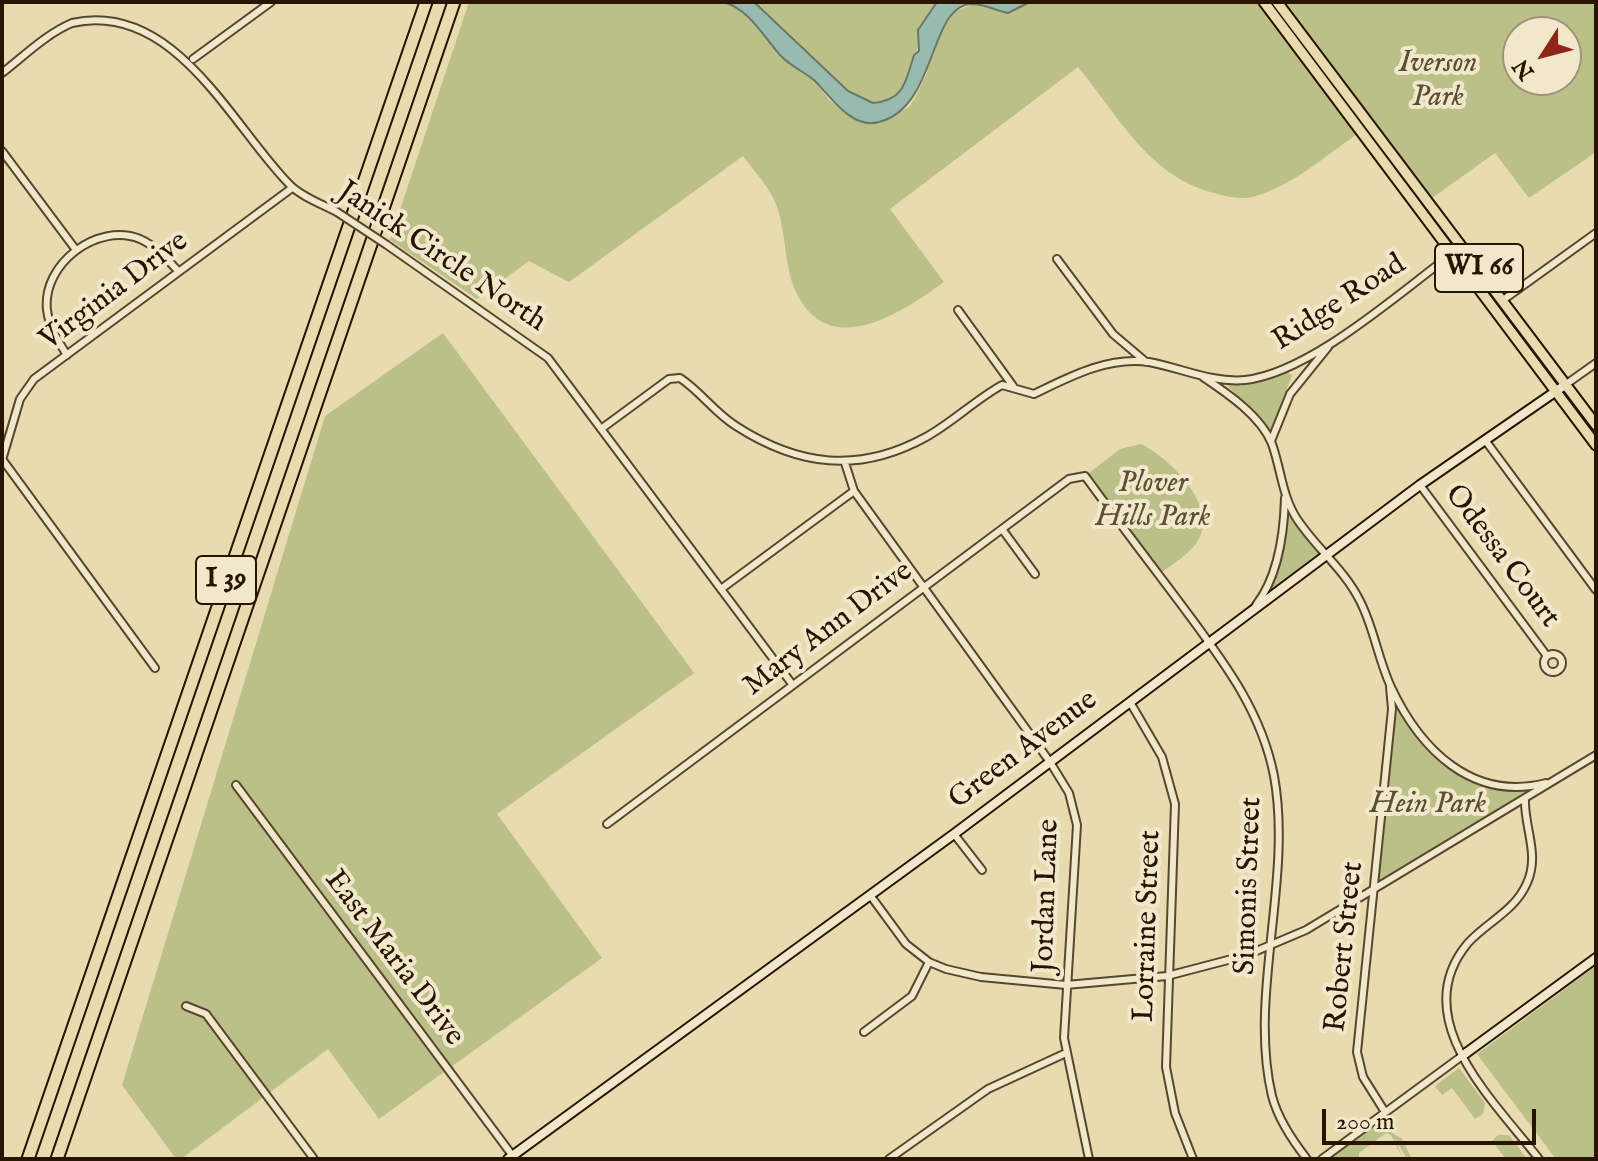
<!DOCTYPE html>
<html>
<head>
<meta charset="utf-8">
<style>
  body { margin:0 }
  #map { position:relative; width:1598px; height:1161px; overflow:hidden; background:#e9dbb0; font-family:"IM FELL English",serif }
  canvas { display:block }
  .frame { position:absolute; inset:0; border:4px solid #281401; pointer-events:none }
  .north { position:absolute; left:1502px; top:16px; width:80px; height:80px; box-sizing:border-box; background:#f1e8cc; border:2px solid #a1937b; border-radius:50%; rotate:234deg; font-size:22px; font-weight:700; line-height:32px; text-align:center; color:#281401 }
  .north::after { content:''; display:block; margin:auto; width:28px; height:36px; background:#8f2418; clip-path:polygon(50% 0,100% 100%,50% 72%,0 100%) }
  .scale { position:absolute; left:1322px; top:1109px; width:214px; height:36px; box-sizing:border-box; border:4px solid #281401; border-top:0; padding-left:10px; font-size:24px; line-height:28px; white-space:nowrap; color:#281401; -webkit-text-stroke:6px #f1e8cc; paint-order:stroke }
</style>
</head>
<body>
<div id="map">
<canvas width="1598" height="1161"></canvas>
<div class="frame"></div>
<div class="north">N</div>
<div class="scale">200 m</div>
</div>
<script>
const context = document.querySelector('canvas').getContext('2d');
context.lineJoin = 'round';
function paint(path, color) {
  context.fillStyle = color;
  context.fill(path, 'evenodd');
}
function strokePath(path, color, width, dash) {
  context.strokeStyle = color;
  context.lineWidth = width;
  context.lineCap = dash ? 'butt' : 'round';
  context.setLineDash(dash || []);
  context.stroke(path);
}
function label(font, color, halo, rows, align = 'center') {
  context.font = font + ' "IM FELL English",serif';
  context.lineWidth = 8;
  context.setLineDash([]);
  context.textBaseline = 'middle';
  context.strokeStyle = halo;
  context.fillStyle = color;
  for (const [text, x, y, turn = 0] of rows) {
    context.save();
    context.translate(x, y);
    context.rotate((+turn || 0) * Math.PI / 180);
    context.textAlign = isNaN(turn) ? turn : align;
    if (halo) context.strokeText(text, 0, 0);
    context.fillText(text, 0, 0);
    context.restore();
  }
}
const green = new Path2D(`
  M469 2H724L737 7 751 18 783 59 815 81 829 100 859 120 879 123 909 107 915 98 927 73 931 49 953 12 974 4 1007 13 1029 2H1257L1356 135C1325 156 1293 185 1256 196 1243 200 1227 197 1214 193 1148 176 1118 115 1078 67L890 209 944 282C903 312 829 362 796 292 783 264 787 230 775 202 768 185 754 171 743 156L569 282 529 261 477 299 390 240Z
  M754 2H937C910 31 924 98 873 103L848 91Z
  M1277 2H1596V152L1529 198 1495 153 1428 201ZM1518 32H1566V80H1518Z
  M443 333 694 673 497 814 602 958 379 1119 328 1049 181 1159H176L122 1085 325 416Z
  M1288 372 1292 376 1270 431 1227 385Z
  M1141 444C1168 457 1216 503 1200 537 1192 553 1173 564 1159 574L1085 476 1120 449Z
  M1290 514 1319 554 1273 588 1270 583Z
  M1390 684 1405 712 1454 769 1515 788 1553 782 1373 891 1388 755Z
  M1596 966V1159H1556L1477 1054Z
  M1459 1068 1485 1103 1483 1114 1475 1119 1452 1088 1442 1095 1435 1086Z
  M1374 1126 1378 1132 1386 1129 1402 1139 1412 1159H1407L1394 1137 1403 1159 1391 1135 1386 1133 1359 1153V1159H1330Z
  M1498 1135H1509L1527 1159H1506L1492 1141Z`);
const water = new Path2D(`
  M724 2H754L848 91 873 103C905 100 906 80 914 55L919 51 918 30 937 2H1030L1008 13C997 11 984 4 972 4 928 5 938 107 879 122 852 130 831 97 815 81 805 72 790 66 781 56 762 35 751 11 724 2Z`);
const street = new Path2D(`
  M193 59 271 2
  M2 73C24 56 46 34 72 23 175 0 233 128 290 185 302 197 322 204 337 212
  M2 151 76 250
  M387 245 548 358 792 684
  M1057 259 1113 334 1146 362
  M1503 300 1596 233
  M958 310 1013 386
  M67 355C58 341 49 327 47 310 42 264 97 222 140 239 156 246 167 259 178 271
  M1203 377C1227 393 1261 416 1272 444 1281 469 1282 496 1297 519 1316 548 1344 569 1360 601 1374 628 1378 659 1391 687 1420 749 1472 802 1546 783
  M1565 385 1596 363
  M601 429 669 379 680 378C700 391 715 413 736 426 798 466 859 474 926 437 953 422 975 400 1002 385L1034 394C1069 377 1108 356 1149 362 1181 368 1212 383 1245 380 1310 373 1399 293 1452 254
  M1485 440 1596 590
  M1271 441 1290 394 1328 347
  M2 459 155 668
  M2 460 20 399 34 379 292 188
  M845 463 854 491 1050 762 1069 793 1077 825 1064 1038 1089 1159
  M1420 485 1547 656
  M1002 529 1035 574
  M721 589 854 491
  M1256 605C1278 577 1284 532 1285 498
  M1544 663a9 9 0 1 1 18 0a9 9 0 1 1-18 0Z
  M1130 702 1162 757 1175 804 1166 1067 1175 1113 1193 1159
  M236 785 515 1159
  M1525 799C1524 828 1540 854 1527 883 1515 911 1487 922 1468 943 1405 1018 1494 1101 1539 1159
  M607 824 1069 479 1085 476C1117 520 1150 563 1183 607 1222 660 1261 709 1274 776 1293 880 1248 995 1272 1096 1278 1119 1292 1140 1307 1159
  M954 834 982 870
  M870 895 906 944 929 962 946 969 981 977 1066 985 1167 976 1247 955 1306 930 1596 755
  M186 1006 206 1014 314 1159
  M864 1032 912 996 929 962
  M1385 1112 1363 1077 1357 1052 1392 709 1390 687
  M889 1159 988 1089 1066 1053
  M1322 1159 1462 1056`);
const secondary = new Path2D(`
  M1462 1056 1596 958
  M508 1159 954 834 1420 485 1565 385`);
const primary = new Path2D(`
  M1264 2 1596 445
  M1277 2 1596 425`);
const highway = new Path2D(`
  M28 1159 426 2
  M57 1159 454 2`);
const streetBridge = new Path2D(`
  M337 212 387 245`);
const shields = [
  [1479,268,88],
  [226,580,60]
];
const shieldNames = [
  ["WI 66",1479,268],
  ["I 39",226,580]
];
const parkNames = [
  ["Iverson",1438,65],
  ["Park",1438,99],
  ["Plover",1153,485],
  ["Hills Park",1153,519],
  ["Hein Park",1428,806]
];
const streetNames = [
  ["Janick Circle North",441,258,34],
  ["Virginia Drive",115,292,-37],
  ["Ridge Road",1340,304,-33],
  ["Odessa Court",1501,557,53],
  ["Mary Ann Drive",829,630,-37],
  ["Green Avenue",1024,751,-37],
  ["Simonis Street",1250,886,-88],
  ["Jordan Lane",1048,896,-88],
  ["Lorraine Street",1149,926,-88],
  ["Robert Street",1346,947,-84],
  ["East Maria Drive",393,959,53]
];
paint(green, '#bbbf88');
paint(water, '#97bbaf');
strokePath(water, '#6b7869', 2);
strokePath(street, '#58462d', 10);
strokePath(secondary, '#281401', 12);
strokePath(primary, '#281401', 13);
strokePath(highway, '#281401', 15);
strokePath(street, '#f1e8cc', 6);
strokePath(secondary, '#f1e8cc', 8);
strokePath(primary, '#e9dbb0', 9);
strokePath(highway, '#e9dbb0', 11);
strokePath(streetBridge, '#58462d', 10, []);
strokePath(streetBridge, '#f1e8cc', 6);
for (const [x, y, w] of shields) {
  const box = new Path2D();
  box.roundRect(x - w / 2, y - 24, w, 48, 6);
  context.fillStyle = '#f1e8cc';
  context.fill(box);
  strokePath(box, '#281401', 2);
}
label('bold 28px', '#281401', null, shieldNames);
label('italic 30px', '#5b5030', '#f1e8cc', parkNames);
label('30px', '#281401', '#f1e8cc', streetNames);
</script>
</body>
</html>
